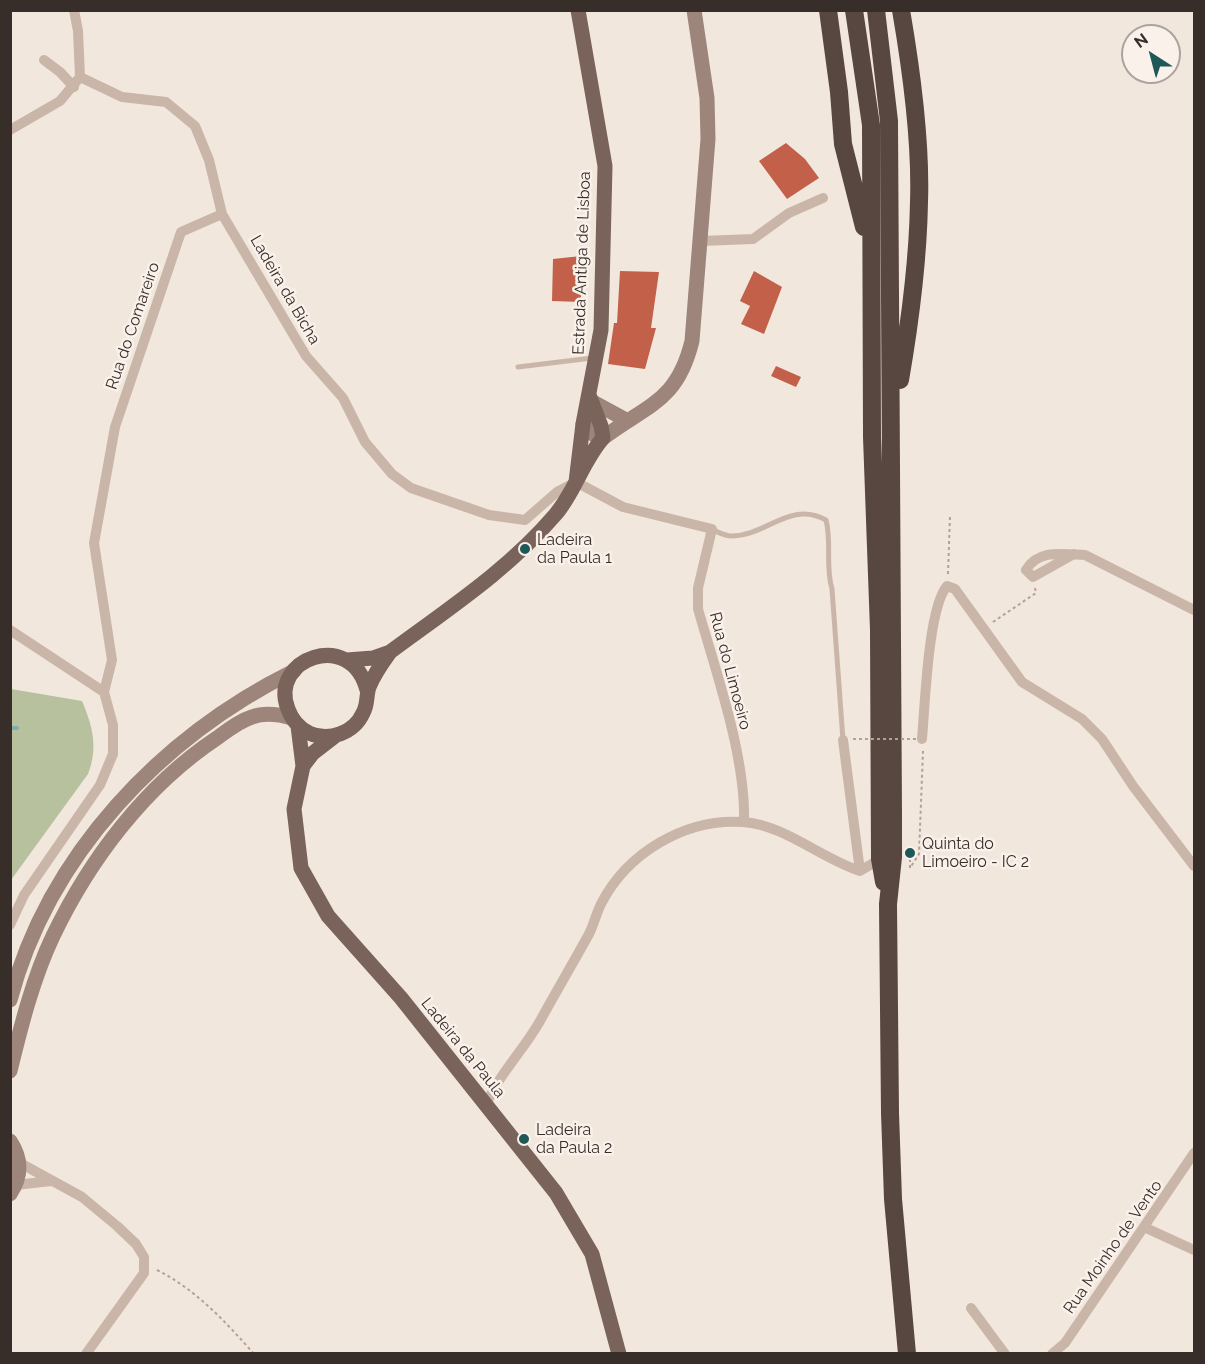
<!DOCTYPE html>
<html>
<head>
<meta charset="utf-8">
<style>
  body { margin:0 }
  #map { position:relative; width:1205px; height:1364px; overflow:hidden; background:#f2e7dd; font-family:Raleway,sans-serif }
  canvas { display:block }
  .frame { position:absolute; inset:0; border:12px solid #372d29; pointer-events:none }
  .north { position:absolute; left:1121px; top:24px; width:60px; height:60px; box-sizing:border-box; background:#f9f1ea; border:2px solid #aba39d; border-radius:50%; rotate:324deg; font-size:16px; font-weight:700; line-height:24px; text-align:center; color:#372d29 }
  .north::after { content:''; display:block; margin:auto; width:21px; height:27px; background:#1f5858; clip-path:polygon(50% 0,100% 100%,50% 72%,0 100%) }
</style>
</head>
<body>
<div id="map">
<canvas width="1205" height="1364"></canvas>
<div class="frame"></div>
<div class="north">N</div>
</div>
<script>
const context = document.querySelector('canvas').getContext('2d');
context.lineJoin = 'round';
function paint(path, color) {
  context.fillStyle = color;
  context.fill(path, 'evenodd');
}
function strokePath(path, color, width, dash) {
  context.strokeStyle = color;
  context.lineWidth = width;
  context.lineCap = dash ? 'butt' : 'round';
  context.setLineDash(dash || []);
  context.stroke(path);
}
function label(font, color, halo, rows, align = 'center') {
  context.font = font + ' Raleway,sans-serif';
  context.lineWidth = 5;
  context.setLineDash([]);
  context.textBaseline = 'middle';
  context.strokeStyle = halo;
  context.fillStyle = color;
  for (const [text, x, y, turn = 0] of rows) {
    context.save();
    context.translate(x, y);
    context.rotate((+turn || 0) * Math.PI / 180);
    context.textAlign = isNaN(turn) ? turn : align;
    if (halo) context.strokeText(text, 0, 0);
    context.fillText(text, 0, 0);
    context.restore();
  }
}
const green = new Path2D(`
  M11 689 82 701C93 727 98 748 88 774L11 880Z`);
const stream = new Path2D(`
  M10 728H17`);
const building = new Path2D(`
  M786 143 805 159 819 178 787 199 759 161Z
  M581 256V302L552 301 553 259Z
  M620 271 659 272 651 328H656L645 369 608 364 614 323H617Z
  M754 271 782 287 764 334 741 324 750 306 740 301Z
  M776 366 801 377 796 387 771 376Z`);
const path = new Path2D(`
  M948 574 950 516
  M993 622 1036 593 1035 588
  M910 859V868L919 854 923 751
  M157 1270C195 1289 225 1321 254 1354`);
const lane = new Path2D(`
  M518 367 592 358
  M712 529C717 532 724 535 730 536 766 537 789 500 826 520 832 543 825 566 832 589L843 740`);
const street = new Path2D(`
  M74 10 78 31 80 77
  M44 60 60 72 74 87
  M80 77 122 97 166 102 195 126 209 160 222 214 306 356 343 398 365 442 392 474 411 488 489 515 525 520 557 492 576 482 623 507 712 529 698 588V609C716 672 746 757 744 822
  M10 130 60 101 80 77
  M701 241 753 239 789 213 823 198
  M1074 554 1033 577 1026 570C1038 549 1063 554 1085 555L1194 610
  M10 630 104 692 113 725V754L100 785 24 895 10 925
  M104 692 112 660 94 543 115 427 181 232 222 214
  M922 739C925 706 928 608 947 586L955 589 1022 682 1082 719 1102 739 1133 786 1194 866
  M843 740 860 871
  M486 1105C499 1074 523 1051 540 1021 556 992 573 963 589 934 594 924 596 914 601 904 627 853 685 818 743 822 785 825 820 858 860 871L880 859
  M20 1163 82 1197 117 1226 136 1244 144 1257V1273L86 1354
  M16 1185 51 1181
  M1146 1228 1194 1250
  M971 1308 1005 1354
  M1052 1354 1065 1343 1194 1153`);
const secondary = new Path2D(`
  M593 402 628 421
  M583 424 594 435 603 438C648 404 677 402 692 341L708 139 707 98 694 10
  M10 1000C49 854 161 737 294 671
  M10 1071C21 1026 33 978 53 936 90 859 145 786 217 738 228 730 239 721 252 717 265 712 278 714 292 718
  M10 1141C22 1159 22 1176 10 1194`);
const primary = new Path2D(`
  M576 482 583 424 601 330 605 166 578 10
  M347 660 373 658 390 652C448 609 508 570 555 515 575 492 582 462 603 438L601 426 589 395
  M367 690C351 628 268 659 288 709 292 720 299 728 309 733 329 742 354 733 363 713 368 705 366 695 369 687 374 674 382 663 390 652
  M298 726 303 766 294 809 301 868 328 916 401 998 556 1193 592 1254 619 1354
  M303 766 313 753 335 736`);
const highway = new Path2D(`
  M828 10 839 92 843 144 864 227
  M854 10 871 125 872 437 879 630 880 859 884 882
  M876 10 889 121 893 815V857L888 904 890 1113 893 1199 907 1354
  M900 380C910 322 918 261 919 202 921 144 911 68 901 10`);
const pathBridge = new Path2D(`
  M853 739H916`);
const markers = [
  [525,549,6,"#1f5858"],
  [910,853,6,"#1f5858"],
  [524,1139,6,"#1f5858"]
];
const streetNames = [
  ["Estrada Antiga de Lisboa",582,263,-88],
  ["Ladeira da Bicha",285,290,60],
  ["Rua do Comareiro",133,326,-71],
  ["Rua do Limoeiro",730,671,75],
  ["Ladeira da Paula",463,1048,51],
  ["Rua Moinho de Vento",1113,1247,-55]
];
const poiNames = [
  ["Ladeira",537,540],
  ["da Paula 1",537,558],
  ["Quinta do",922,844],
  ["Limoeiro - IC 2",922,862],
  ["Ladeira",536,1130],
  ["da Paula 2",536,1148]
];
paint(green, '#b7c19e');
strokePath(stream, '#7daead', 4);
paint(building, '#c3604a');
strokePath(path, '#b6a094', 2, [3, 3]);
strokePath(lane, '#cab6a9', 5);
strokePath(street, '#cab6a9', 10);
strokePath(secondary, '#9d857b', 15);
strokePath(primary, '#79635a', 15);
strokePath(highway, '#584640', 18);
strokePath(pathBridge, '#b6a094', 2, [3, 3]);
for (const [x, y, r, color] of markers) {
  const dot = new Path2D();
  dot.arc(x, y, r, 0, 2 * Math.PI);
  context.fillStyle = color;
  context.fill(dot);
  strokePath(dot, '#f9f1ea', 2);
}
label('16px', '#372d29', '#f9f1ea', streetNames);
label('16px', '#372d29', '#f9f1ea', poiNames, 'left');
</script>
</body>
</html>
